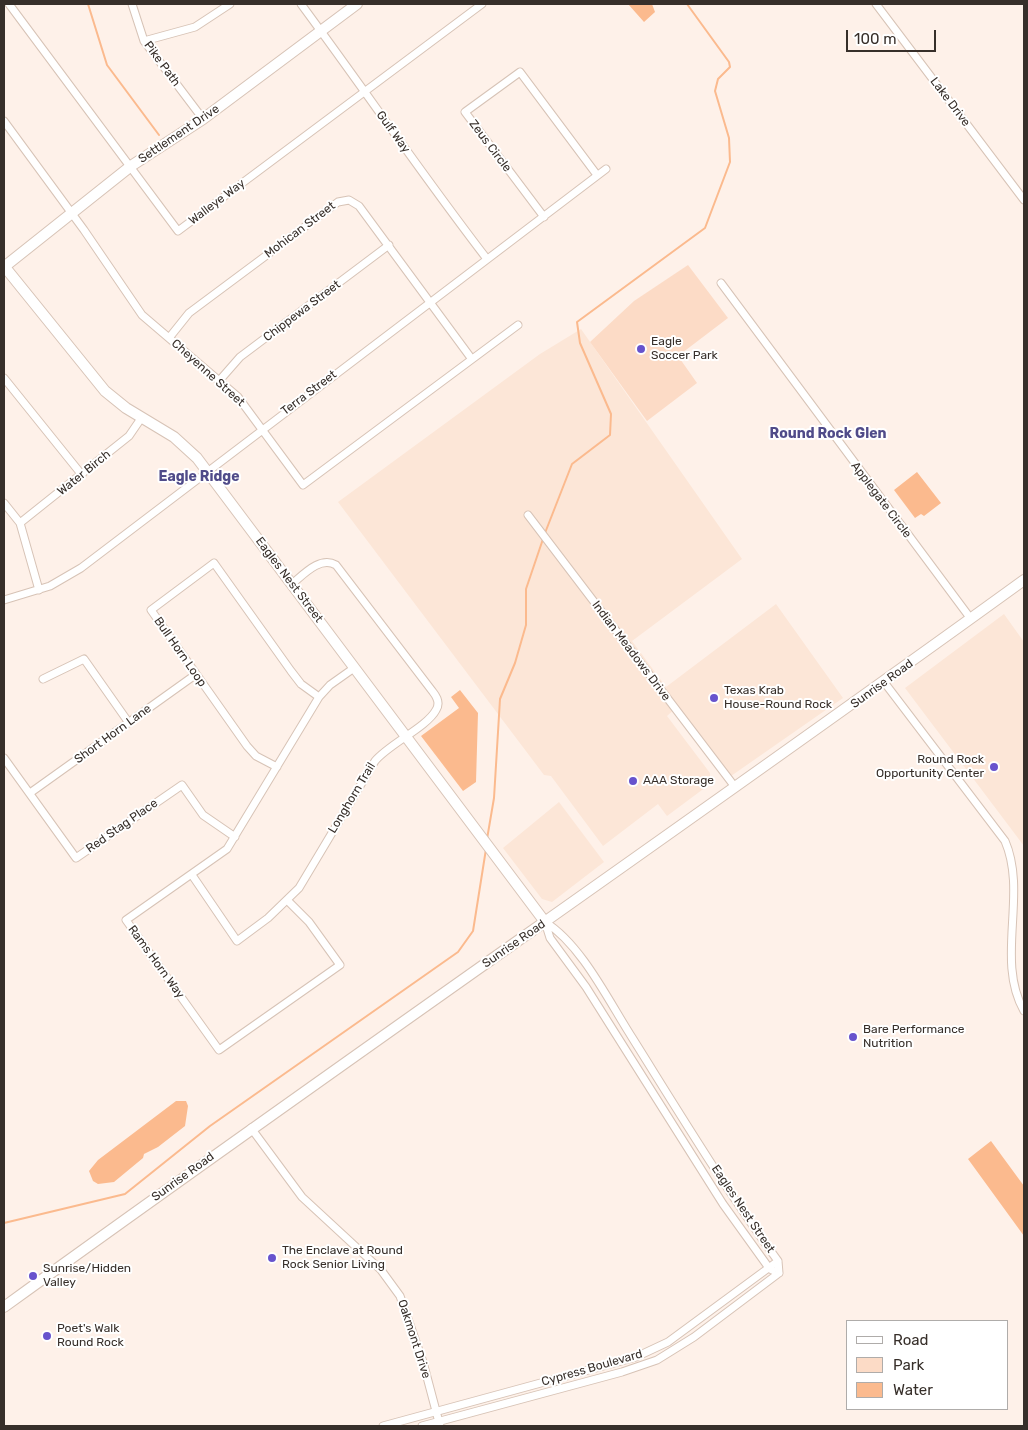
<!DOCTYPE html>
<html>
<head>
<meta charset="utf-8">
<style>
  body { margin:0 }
  #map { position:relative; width:1028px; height:1430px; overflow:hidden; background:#fef1e9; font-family:Rubik,sans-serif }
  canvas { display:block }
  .frame { position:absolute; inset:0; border:5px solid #372f2a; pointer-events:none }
  .legend { position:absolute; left:846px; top:1320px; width:162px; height:90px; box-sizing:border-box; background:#fff; border:1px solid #afacaa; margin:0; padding:6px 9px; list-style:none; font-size:15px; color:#372f2a }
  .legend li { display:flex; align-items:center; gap:10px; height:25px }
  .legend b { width:25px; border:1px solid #afacaa }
  .scale { position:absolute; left:846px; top:30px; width:90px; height:22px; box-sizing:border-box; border:2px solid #372f2a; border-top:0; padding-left:6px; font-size:15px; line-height:18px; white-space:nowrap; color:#372f2a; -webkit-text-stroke:4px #fff; paint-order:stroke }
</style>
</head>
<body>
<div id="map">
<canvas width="1028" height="1430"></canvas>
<div class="frame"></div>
<ul class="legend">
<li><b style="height:6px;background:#fff"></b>Road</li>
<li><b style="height:14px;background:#fcdbc6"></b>Park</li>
<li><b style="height:14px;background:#fbba8e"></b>Water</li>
</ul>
<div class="scale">100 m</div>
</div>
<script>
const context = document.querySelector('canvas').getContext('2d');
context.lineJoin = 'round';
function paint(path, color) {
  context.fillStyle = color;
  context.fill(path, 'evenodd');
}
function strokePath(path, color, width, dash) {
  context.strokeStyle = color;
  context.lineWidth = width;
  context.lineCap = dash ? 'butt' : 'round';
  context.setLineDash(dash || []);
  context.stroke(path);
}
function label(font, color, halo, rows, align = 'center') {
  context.font = font + ' Rubik,sans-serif';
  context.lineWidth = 4;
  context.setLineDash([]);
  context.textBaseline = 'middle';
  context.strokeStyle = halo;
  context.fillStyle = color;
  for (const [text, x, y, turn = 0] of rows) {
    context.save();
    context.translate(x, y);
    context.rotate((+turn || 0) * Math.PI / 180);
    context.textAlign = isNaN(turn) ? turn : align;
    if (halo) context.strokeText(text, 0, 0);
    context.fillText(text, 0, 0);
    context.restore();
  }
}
const built = new Path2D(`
  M581 329 742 559 632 641 666 687 776 604 843 698 731 776 678 706 667 716 710 773V784L667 816 658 804 603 846 551 776 544 775 338 502 540 354Z
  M1004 614 1024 642V846L905 688Z
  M559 802 604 862 552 902 542 899 503 848Z`);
const green = new Path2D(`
  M688 265 728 318 678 356 697 383 647 421 590 342 634 301Z`);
const water = new Path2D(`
  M628 4H652L655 12 644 22Z
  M917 472 941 503 924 516 921 514 915 518 894 490Z
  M460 690 478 713 476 782 463 791 421 736 459 708 451 697Z
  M176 1101H186L188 1106 185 1126 158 1147 144 1154 143 1158 114 1182 98 1184 93 1181 89 1171 98 1160Z
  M991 1141 1024 1186V1236L968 1159Z`);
const stream = new Path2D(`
  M88 4 107 65 159 135
  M545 533 572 464 610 435 611 414 580 343 577 322 705 228 730 162 729 138 715 91 718 79 730 67 729 62 687 4
  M487 839 494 798 500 699 515 663 526 625V589L543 539
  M4 1223 125 1194 210 1126 458 952 473 931 486 849`);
const street = new Path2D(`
  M9 4 178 231 482 4
  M132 4 144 41 203 119
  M301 4C364 89 423 176 487 259
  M876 4 1024 200
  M144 41 195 27 230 4
  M4 121 84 230 142 315 238 397 303 485 518 325
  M544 217 465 112 520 72 597 175
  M721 283 971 619
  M169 338 189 313 338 202 349 200 359 206 471 358
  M4 378 82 475
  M219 381 240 357 389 245
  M4 503 20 523 39 590
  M528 515 735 787
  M20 523 129 436 142 417
  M4 600 50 586 81 568 606 169
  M43 679 84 659 129 723
  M884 682 1005 841C1028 894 995 960 1024 1011
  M4 758 76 858 182 785 203 815 235 837
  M277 767 256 756 247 746 151 610 214 563 291 671 301 684 319 697
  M30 793 195 675
  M192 875 237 941 268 918 299 888 375 761C389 744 427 727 436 710 440 704 437 697 433 692L336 565C320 556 304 574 292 584
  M287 900 309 922 340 965 219 1050 126 920 227 849 319 697 330 685 354 668
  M545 922C582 945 609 1002 633 1039 680 1114 726 1190 778 1261L779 1273
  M545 922 550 938 586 987 723 1204 769 1268 772 1270
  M251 1128 302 1197 381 1270 400 1296 423 1362 440 1426
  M383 1426 636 1357 668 1342 778 1261
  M422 1426 622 1372 657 1360 694 1337 779 1273`);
const secondary = new Path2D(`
  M4 266 105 391 126 408 174 437 197 458 545 922
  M4 267 131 166 203 119 357 4
  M4 1307C342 1062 686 825 1024 580`);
const markers = [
  [641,349,5,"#6753cd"],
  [714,698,5,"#6753cd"],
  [994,767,5,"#6753cd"],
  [633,781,5,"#6753cd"],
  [853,1037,5,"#6753cd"],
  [272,1258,5,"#6753cd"],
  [33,1276,5,"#6753cd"],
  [47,1336,5,"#6753cd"]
];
const streetNames = [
  ["Pike Path",162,64,54],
  ["Lake Drive",950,102,53],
  ["Gulf Way",393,132,54],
  ["Settlement Drive",179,134,-34],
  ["Zeus Circle",490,146,53],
  ["Walleye Way",217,202,-37],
  ["Mohican Street",300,230,-37],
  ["Chippewa Street",302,311,-37],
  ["Cheyenne Street",208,373,42],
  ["Terra Street",309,393,-37],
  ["Water Birch",84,473,-39],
  ["Applegate Circle",881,500,53],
  ["Eagles Nest Street",289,580,53],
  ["Indian Meadows Drive",631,651,53],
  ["Bull Horn Loop",180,652,55],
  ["Sunrise Road",882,684,-36],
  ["Short Horn Lane",113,734,-36],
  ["Longhorn Trail",352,798,-59],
  ["Red Stag Place",122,826,-35],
  ["Sunrise Road",514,944,-35],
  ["Rams Horn Way",156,962,54],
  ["Sunrise Road",183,1177,-36],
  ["Eagles Nest Street",743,1209,56],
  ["Oakmont Drive",414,1339,72],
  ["Cypress Boulevard",592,1368,-16]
];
const poiNames = [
  ["Eagle",651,342],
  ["Soccer Park",651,356],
  ["Texas Krab",724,691],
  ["House-Round Rock",724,705],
  ["Round Rock",984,760,"right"],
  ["Opportunity Center",984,774,"right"],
  ["AAA Storage",643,781],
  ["Bare Performance",863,1030],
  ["Nutrition",863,1044],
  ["The Enclave at Round",282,1251],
  ["Rock Senior Living",282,1265],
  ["Sunrise/Hidden",43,1269],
  ["Valley",43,1283],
  ["Poet's Walk",57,1329],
  ["Round Rock",57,1343]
];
const neighbourhoodNames = [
  ["Round Rock Glen",828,434],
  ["Eagle Ridge",199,477]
];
paint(built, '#fce6d7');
paint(green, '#fcdbc6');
paint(water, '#fbba8e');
strokePath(stream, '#fbba8e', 2);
strokePath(street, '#d7c3b6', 9);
strokePath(secondary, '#d7c3b6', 12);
strokePath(street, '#fff', 7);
strokePath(secondary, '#fff', 10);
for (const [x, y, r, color] of markers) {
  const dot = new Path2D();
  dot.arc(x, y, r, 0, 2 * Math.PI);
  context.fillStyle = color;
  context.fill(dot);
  strokePath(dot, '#fff', 2);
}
label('12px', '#372f2a', '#fff', streetNames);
label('12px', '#372f2a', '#fff', poiNames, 'left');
label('bold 14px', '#504b89', '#fff', neighbourhoodNames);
</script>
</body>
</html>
